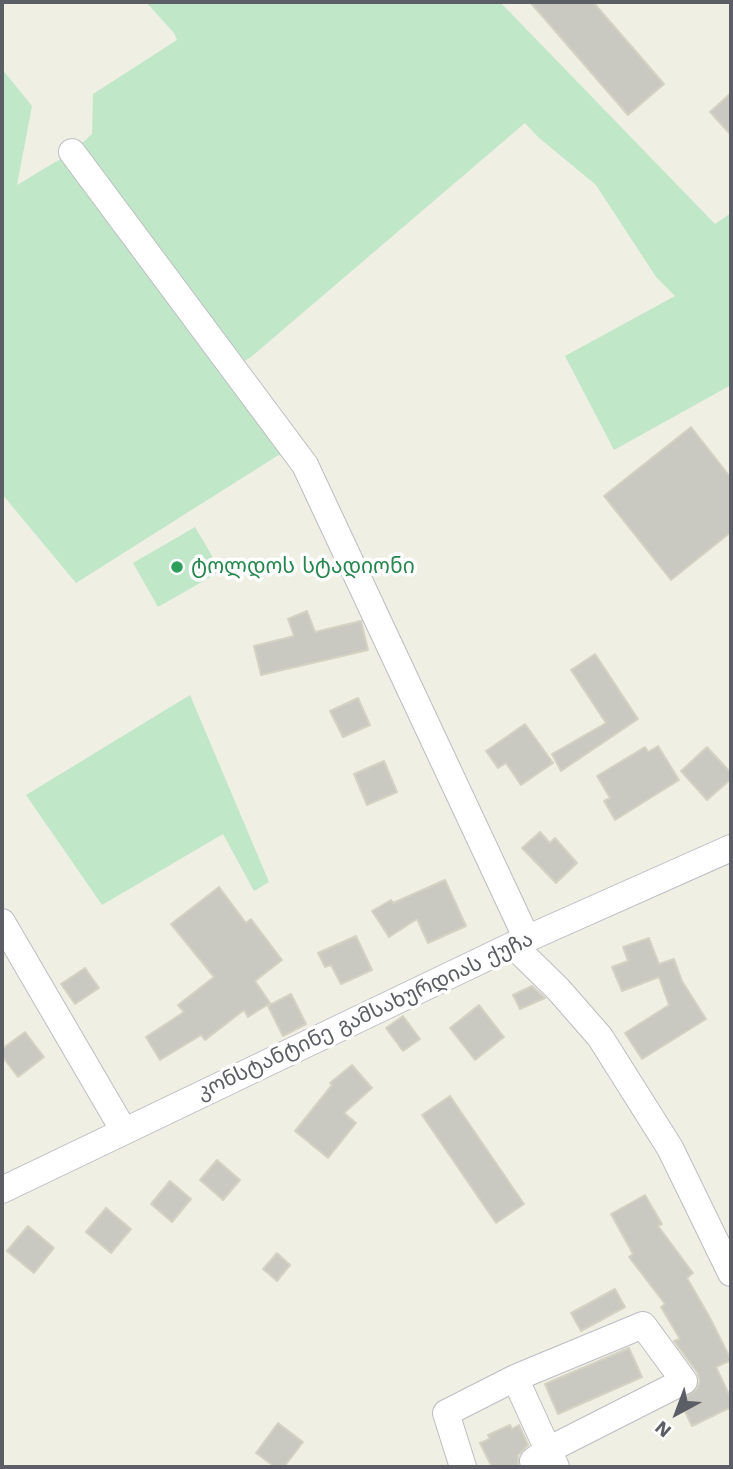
<!DOCTYPE html>
<html>
<head>
<meta charset="utf-8">
<style>
  body { margin:0 }
  #map { position:relative; width:733px; height:1469px; overflow:hidden; background:#efefe4; font-family:"Work Sans",sans-serif }
  canvas { display:block }
  .frame { position:absolute; inset:0; border:4px solid #5c5e65; pointer-events:none }
  .north { position:absolute; left:642px; top:1378px; width:70px; height:70px; -webkit-text-stroke:5px #fff; paint-order:stroke; rotate:221deg; font-size:19px; font-weight:700; line-height:28px; text-align:center; color:#5c5e65 }
  .north::after { content:''; display:block; margin:auto; width:24px; height:32px; background:#5c5e65; clip-path:polygon(50% 0,100% 100%,50% 72%,0 100%) }
</style>
</head>
<body>
<div id="map">
<canvas width="733" height="1469"></canvas>
<div class="frame"></div>
<div class="north">N</div>
</div>
<script>
const context = document.querySelector('canvas').getContext('2d');
context.lineJoin = 'round';
function paint(path, color) {
  context.fillStyle = color;
  context.fill(path, 'evenodd');
}
function strokePath(path, color, width, dash) {
  context.strokeStyle = color;
  context.lineWidth = width;
  context.lineCap = dash ? 'butt' : 'round';
  context.setLineDash(dash || []);
  context.stroke(path);
}
function label(font, color, halo, rows, align = 'center') {
  context.font = font + ' "Work Sans","Noto Sans Georgian",sans-serif';
  context.lineWidth = 7;
  context.setLineDash([]);
  context.textBaseline = 'middle';
  context.strokeStyle = halo;
  context.fillStyle = color;
  for (const [text, x, y, turn = 0] of rows) {
    context.save();
    context.translate(x, y);
    context.rotate((+turn || 0) * Math.PI / 180);
    context.textAlign = isNaN(turn) ? turn : align;
    if (halo) context.strokeText(text, 0, 0);
    context.fillText(text, 0, 0);
    context.restore();
  }
}
const green = new Path2D(`
  M146 2H500L715 224 731 213V385L614 450 565 356 675 296 656 277 596 185 538 137 525 123 251 357 233 368 293 450 277 456 76 583 2 494V69L32 106 17 185 72 152 92 134 93 94 177 40 174 33Z
  M195 527 221 571 158 607 133 563Z
  M190 695 269 882 254 891 223 834 102 905 26 795Z`);
const building = new Path2D(`
  M530 2H593L664 84 628 115Z
  M731 93V135L710 112Z
  M691 427 731 478V532L671 580 604 496Z
  M307 611 315 632 361 621 368 650 261 675 254 646 294 636 288 619Z
  M595 654 638 719 561 771 552 754 606 723 571 670Z
  M358 698 370 725 343 737 330 711Z
  M525 724 553 763 521 785 506 763 498 768 486 751Z
  M658 746 679 780 615 820 604 801 610 798 597 776 645 747 648 752Z
  M707 747 731 773V779L707 800 681 771Z
  M384 761 397 792 367 805 354 774Z
  M540 832 550 843 555 838 577 863 556 883 522 848Z
  M445 880 466 926 428 943 417 919 389 937 372 911 391 900 393 903Z
  M219 887 246 923 251 919 282 960 255 981 270 1003 248 1017 244 1010 205 1040 201 1035 160 1060 146 1037 184 1012 178 1005 214 977 171 924Z
  M356 936 372 970 341 984 331 965 325 967 318 953Z
  M649 938 659 964 674 959 682 981 706 1019 642 1059 625 1033 669 1005 659 977 622 991 612 967 628 961 623 947Z
  M85 968 99 988 75 1004 61 984Z
  M532 986 545 998 520 1009 513 995Z
  M291 994 306 1024 283 1036 268 1006Z
  M479 1005 504 1037 475 1060 450 1028Z
  M403 1016 420 1039 403 1051 386 1028Z
  M25 1032 44 1057 18 1077 2 1056V1049Z
  M352 1065 372 1088 344 1113 356 1123 328 1158 295 1131 332 1085 330 1083Z
  M450 1096 524 1204 496 1223 422 1115Z
  M217 1160 240 1180 223 1200 200 1180Z
  M170 1181 191 1199 172 1222 151 1204Z
  M645 1195 662 1224 658 1226 693 1273 687 1278 709 1316 731 1360 716 1367 731 1399V1407L692 1426 680 1401 697 1389 700 1381 697 1372 674 1341 680 1339 661 1307 665 1304 629 1257 633 1254 611 1214Z
  M106 1208 131 1229 111 1253 86 1232Z
  M28 1226 54 1248 34 1273 7 1251Z
  M277 1253 290 1265 277 1281 263 1269Z
  M615 1289 625 1307 581 1331 571 1313Z
  M629 1348 642 1377 558 1414 545 1384Z
  M278 1423 303 1442 284 1467H275L256 1453Z
  M510 1425 512 1429 519 1425 528 1445 518 1455V1467H492L480 1443 490 1439 488 1435Z`);
const minor = new Path2D(`
  M72 152 305 465 527 939
  M2 922 124 1131
  M513 945 558 989 600 1037 670 1148 731 1273
  M2 1190 513 945 731 848
  M463 1467 446 1413 515 1378
  M535 1467 533 1461 548 1450 515 1378 643 1325 684 1381 548 1450 556 1467`);
const markers = [
  [177,567,7,"#2e9e5b"]
];
const leisureNames = [
  ["ტოლდოს სტადიონი",191,567]
];
const streetNames = [
  ["კონსტანტინე გამსახურდიას ქუჩა",365,1016,-25]
];
paint(green, '#c0e7c8');
paint(building, '#cac9c1');
strokePath(building, '#d4d2c2', 2);
strokePath(minor, '#bcbdc3', 28);
strokePath(minor, '#fff', 26);
for (const [x, y, r, color] of markers) {
  const dot = new Path2D();
  dot.arc(x, y, r, 0, 2 * Math.PI);
  context.fillStyle = color;
  context.fill(dot);
  strokePath(dot, '#fff', 2.5);
}
label('21px', '#27864d', '#fff', leisureNames, 'left');
label('21px', '#5c5e65', '#fff', streetNames);
</script>
</body>
</html>
